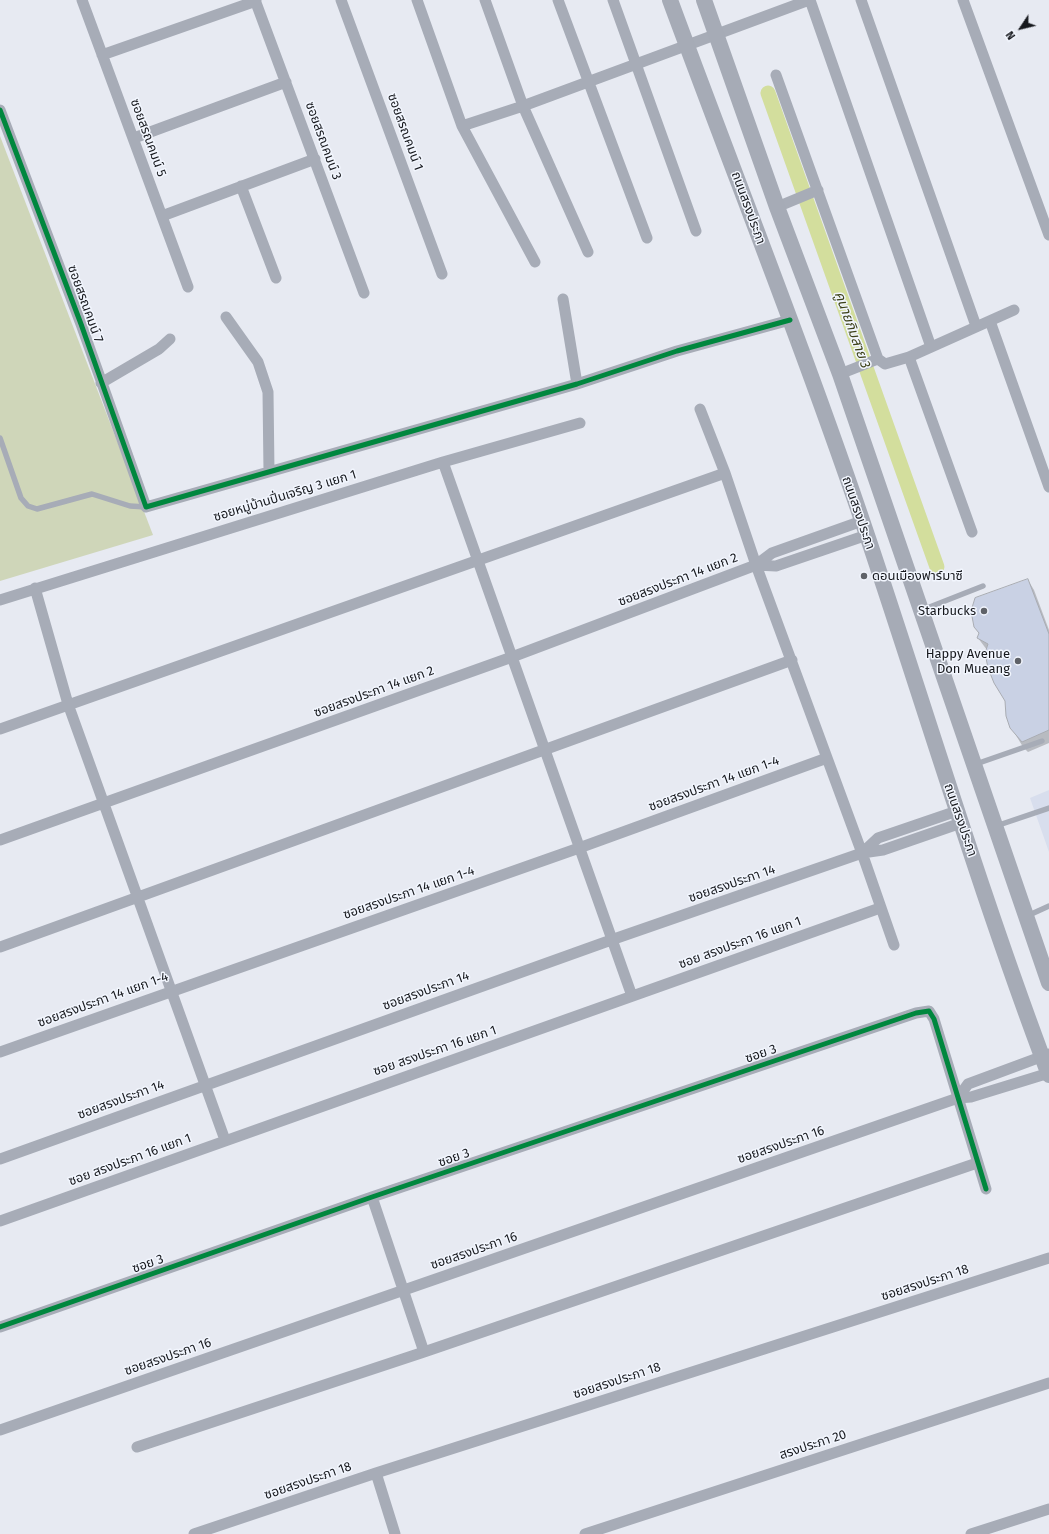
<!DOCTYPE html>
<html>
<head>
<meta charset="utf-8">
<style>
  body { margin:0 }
  #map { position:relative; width:1049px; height:1534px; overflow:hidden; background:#e7eaf2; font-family:"Fira Sans",sans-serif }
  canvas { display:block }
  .north { position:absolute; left:1001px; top:8px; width:40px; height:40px; -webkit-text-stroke:3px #f2f6fe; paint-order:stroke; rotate:235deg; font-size:11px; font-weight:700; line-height:16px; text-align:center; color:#16181d }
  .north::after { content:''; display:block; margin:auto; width:14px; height:18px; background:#16181d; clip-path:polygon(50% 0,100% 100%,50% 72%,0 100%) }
</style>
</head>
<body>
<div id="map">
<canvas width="1049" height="1534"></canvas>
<div class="north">N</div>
</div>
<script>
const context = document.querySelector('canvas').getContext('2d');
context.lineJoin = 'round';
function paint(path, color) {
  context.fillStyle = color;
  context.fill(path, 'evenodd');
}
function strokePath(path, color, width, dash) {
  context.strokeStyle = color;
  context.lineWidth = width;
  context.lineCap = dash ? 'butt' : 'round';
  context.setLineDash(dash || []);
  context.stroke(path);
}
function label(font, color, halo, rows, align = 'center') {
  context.font = font + ' "Fira Sans","Noto Sans Thai",sans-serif';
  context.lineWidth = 3;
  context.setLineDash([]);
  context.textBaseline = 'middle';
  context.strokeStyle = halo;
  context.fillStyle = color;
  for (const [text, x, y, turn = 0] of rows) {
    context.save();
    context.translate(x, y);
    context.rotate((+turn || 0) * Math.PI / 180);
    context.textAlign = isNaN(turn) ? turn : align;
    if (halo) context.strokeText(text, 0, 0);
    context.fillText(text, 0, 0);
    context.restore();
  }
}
const built = new Path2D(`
  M1049 790V852L1030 798Z`);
const green = new Path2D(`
  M0 136 153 535 0 581Z`);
const shadow = new Path2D(`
  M1028 580 1034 590 1049 630V743L1028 752 1023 747 1011 727 1006 702 987 650 978 638 980 635 975 627Z`);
const canal = new Path2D(`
  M768 93 937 567`);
const building = new Path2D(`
  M1028 579 1049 634V730L1022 742 1010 728 1006 716 1005 701 994 683 988 668 985 653 988 644 977 638 979 633 974 627 971 611 975 598Z`);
const service = new Path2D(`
  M0 438 21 498 28 506 37 509 92 494 130 506 146 507
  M922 610 983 586
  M976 764 1042 741
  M996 826 1049 808
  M1027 916 1049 906`);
const minor = new Path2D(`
  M82 0 188 287
  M255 0 364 293
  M341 0 442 274
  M417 0 462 126 535 262
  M485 0 523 106 588 252
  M558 0 647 238
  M613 0 696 231
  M810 0 931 347
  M861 0 976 326
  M963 0 1049 235
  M102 55 256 1
  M776 75 878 359
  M0 110 81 324 146 507 577 384 677 351 790 320
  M462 126 523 106 809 0
  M134 138 286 82
  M241 186 276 278
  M777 207 818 190
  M162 216 315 159
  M563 299 577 384
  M226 317 258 362 268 392 269 472
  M990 321 1049 487
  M909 357 972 532
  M840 374 878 359 885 364 909 357 1014 310
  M101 383 159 349 170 339
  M700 409 725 473 756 565 862 853 894 945
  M443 462 632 996
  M756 565 776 566 867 535
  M35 588 68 704 225 1140
  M0 600 443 462 580 423
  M0 729 725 473
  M0 840 512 657 756 565 772 553 862 521
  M862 853 878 838 957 811
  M0 947 792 660
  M0 1052 579 848 827 758
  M958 1098 968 1084 1049 1054
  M0 1159 614 939 862 853 883 850 961 823
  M372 1197 424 1352
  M0 1221 880 908
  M0 1327 372 1197 916 1013 929 1011 934 1019 986 1189
  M0 1430 958 1098 971 1097 1049 1073
  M137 1447 424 1352 977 1163
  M376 1473 395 1534
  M194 1534 376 1473 1049 1258
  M585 1534 1049 1383
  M971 1534 1049 1509`);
const secondary = new Path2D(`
  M670 0C736 179 807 357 868 538 928 717 982 898 1049 1075
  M704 0 777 207 840 374 1049 983`);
const cycleway = new Path2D(`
  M0 110 81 324 146 507 577 384 677 351 790 320
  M0 1327 372 1197 916 1013 929 1011 934 1019 986 1189`);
const markers = [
  [864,576,4,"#5f6268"],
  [984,611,4,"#5f6268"],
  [1018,661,4,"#5f6268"]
];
const streetNames = [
  ["ซอยสรณคมน์ 1",405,132,70],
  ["ซอยสรณคมน์ 5",148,138,70],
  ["ซอยสรณคมน์ 3",323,141,70],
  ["ถนนสรงประภา",748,208,70],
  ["ซอยสรณคมน์ 7",85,304,70],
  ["ซอยหมู่บ้านปิ่นเจริญ 3 แยก 1",285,496,-17],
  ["ถนนสรงประภา",858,513,71],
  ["ซอยสรงประภา 14 แยก 2",678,580,-21],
  ["ซอยสรงประภา 14 แยก 2",374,692,-20],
  ["ซอยสรงประภา 14 แยก 1-4",714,784,-20],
  ["ถนนสรงประภา",960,820,71],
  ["ซอยสรงประภา 14",732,884,-19],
  ["ซอยสรงประภา 14 แยก 1-4",409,893,-19],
  ["ซอย สรงประภา 16 แยก 1",740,943,-20],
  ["ซอยสรงประภา 14",426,991,-20],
  ["ซอยสรงประภา 14 แยก 1-4",103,1000,-20],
  ["ซอย สรงประภา 16 แยก 1",435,1051,-19],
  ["ซอย 3",761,1054,-19],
  ["ซอยสรงประภา 14",121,1100,-20],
  ["ซอยสรงประภา 16",781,1145,-19],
  ["ซอย 3",454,1158,-19],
  ["ซอย สรงประภา 16 แยก 1",130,1160,-20],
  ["ซอยสรงประภา 16",474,1251,-19],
  ["ซอย 3",148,1264,-19],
  ["ซอยสรงประภา 18",925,1283,-18],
  ["ซอยสรงประภา 16",168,1357,-19],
  ["ซอยสรงประภา 18",617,1381,-18],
  ["สรงประภา 20",813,1445,-18],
  ["ซอยสรงประภา 18",308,1481,-19]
];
const poiNames = [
  ["ดอนเมืองฟาร์มาซี",872,576,"left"],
  ["Starbucks",976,611],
  ["Happy Avenue",1010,654],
  ["Don Mueang",1010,669]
];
const waterNames = [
  ["คูนายกิมสาย 3",852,330,70]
];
paint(built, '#d8deed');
paint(green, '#cfd6b9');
paint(shadow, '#0003');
strokePath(canal, '#d3de9d', 15);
paint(building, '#c9d1e4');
strokePath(building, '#a9acb2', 1);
strokePath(service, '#a7acb7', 5.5);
strokePath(minor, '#a7acb7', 11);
strokePath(secondary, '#a6abb6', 16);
strokePath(cycleway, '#00873e', 5);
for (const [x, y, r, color] of markers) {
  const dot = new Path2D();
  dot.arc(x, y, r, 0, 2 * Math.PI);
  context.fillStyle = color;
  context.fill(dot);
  strokePath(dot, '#f2f6fe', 1.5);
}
label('13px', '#16181d', '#f2f6fe', streetNames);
label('13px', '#16181d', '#f2f6fe', poiNames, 'right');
label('italic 14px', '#3d4219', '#f2f6fe', waterNames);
</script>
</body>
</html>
